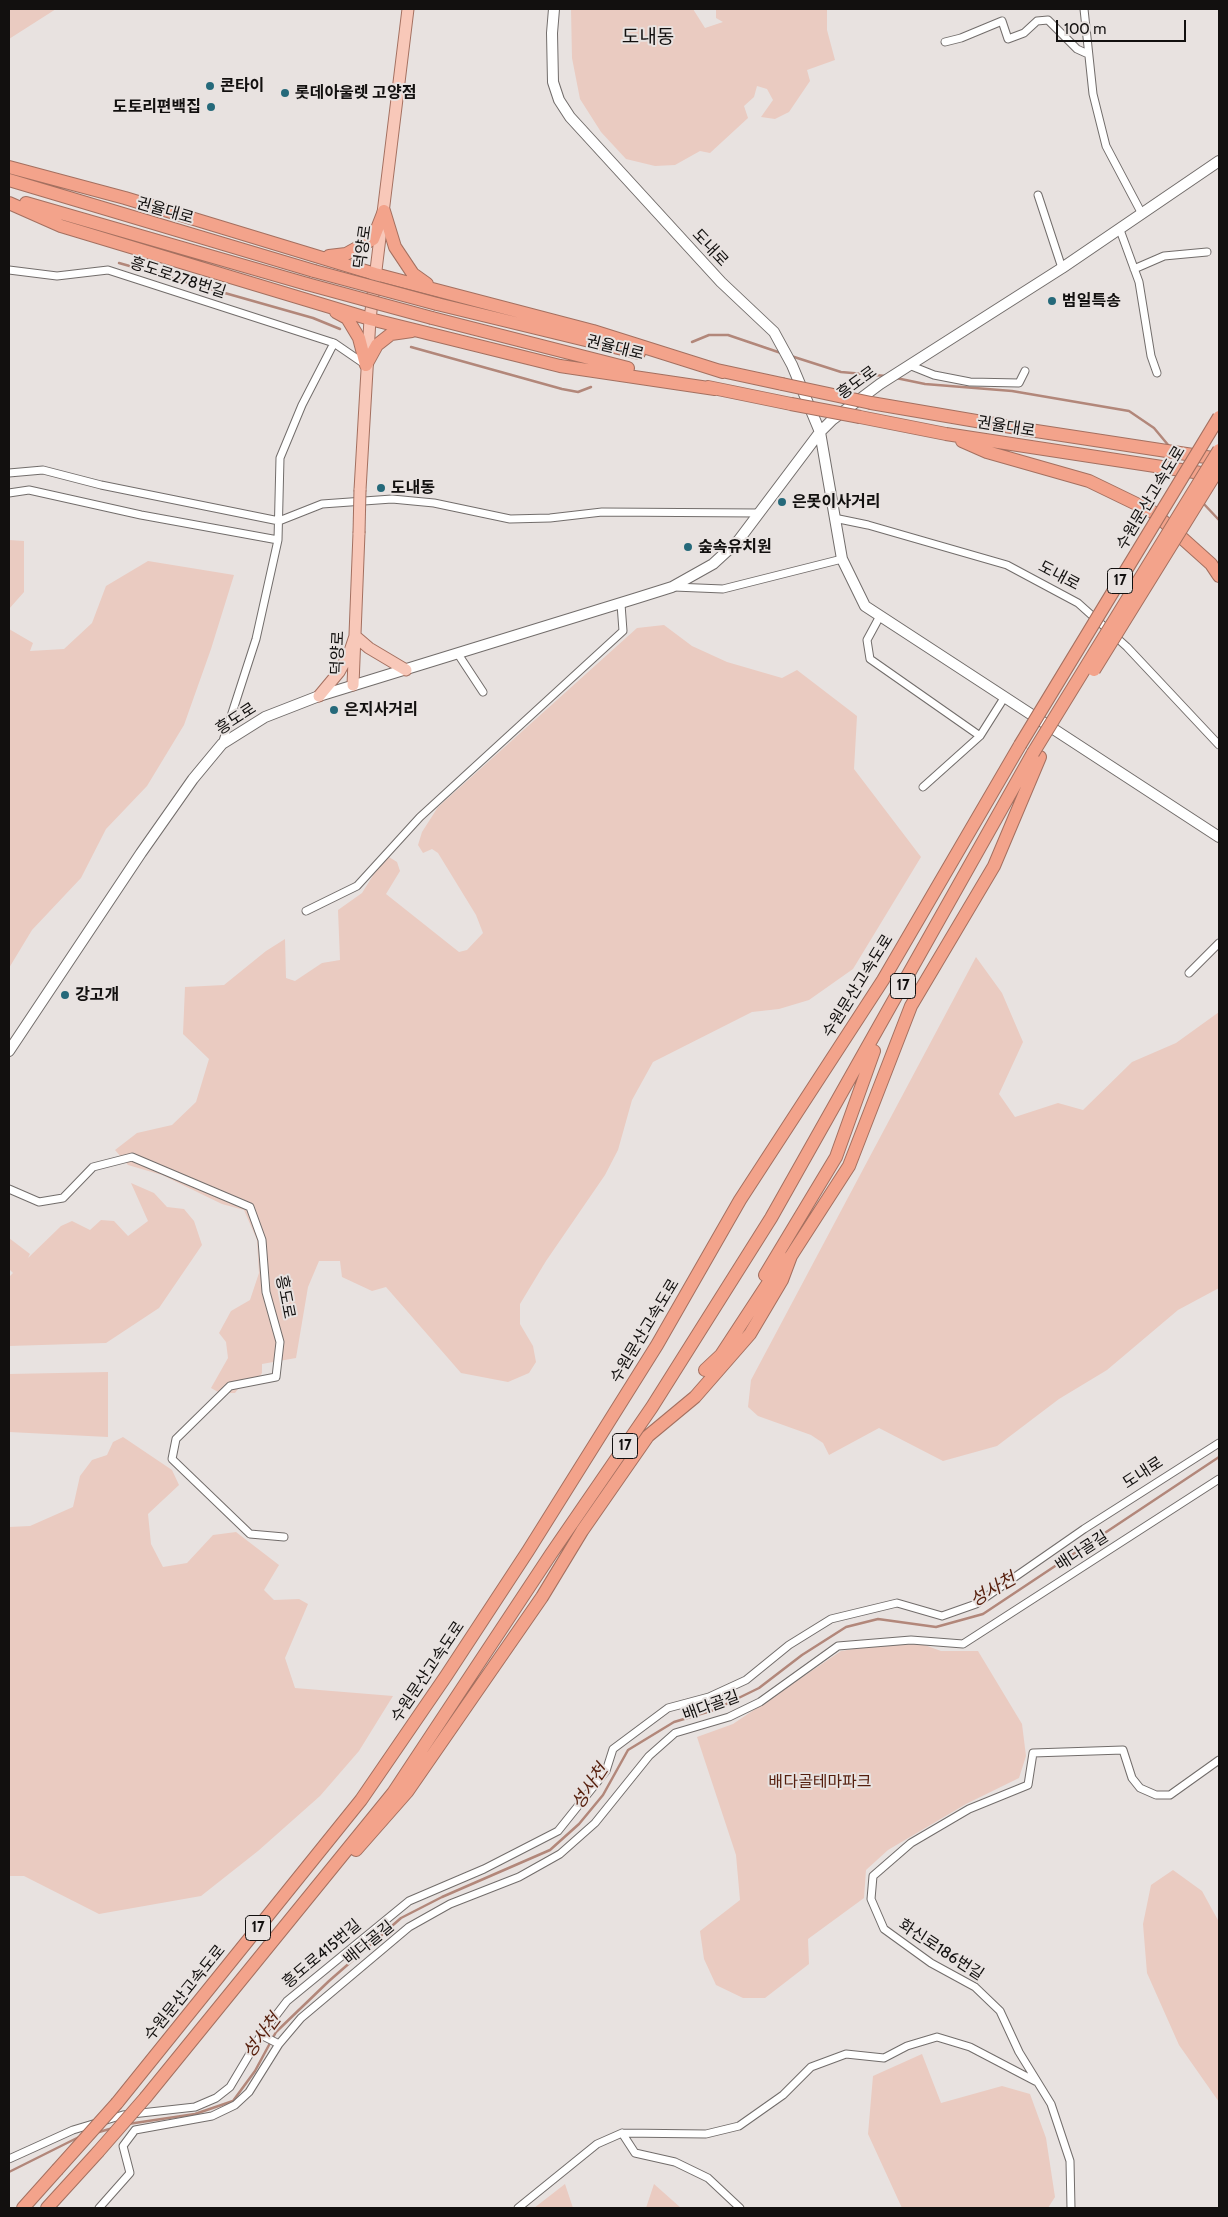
<!DOCTYPE html>
<html>
<head>
<meta charset="utf-8">
<style>
  body { margin:0 }
  #map { position:relative; width:1228px; height:2217px; overflow:hidden; background:#e8e2e0; font-family:Cabin,sans-serif }
  canvas { display:block }
  .frame { position:absolute; inset:0; border:10px solid #12100f; pointer-events:none }
  .scale { position:absolute; left:1056px; top:20px; width:130px; height:22px; box-sizing:border-box; border:2px solid #12100f; border-top:0; padding-left:6px; font-size:15px; line-height:18px; white-space:nowrap; color:#12100f; -webkit-text-stroke:4px #e8e2e0; paint-order:stroke }
</style>
</head>
<body>
<div id="map">
<canvas width="1228" height="2217"></canvas>
<div class="frame"></div>
<div class="scale">100 m</div>
</div>
<script>
const g = document.querySelector('canvas').getContext('2d');
g.lineJoin = 'round';
function fillPath(path, color) {
  g.fillStyle = color;
  g.fill(path, 'evenodd');
}
function shape(rows) {
  const path = new Path2D();
  for (const r of rows) {
    path.moveTo(r[0], r[1]);
    for (let i = 2; i < r.length; i += 2) path.lineTo(r[i], r[i + 1]);
  }
  return path;
}
function trace(path, color, width, dash) {
  g.strokeStyle = color;
  g.lineWidth = width;
  g.lineCap = dash ? 'butt' : 'round';
  g.setLineDash(dash || []);
  g.stroke(path);
}
function drawText(font, color, halo, rows, align = 'center') {
  g.font = font + ' Cabin,"Noto Sans KR",sans-serif';
  g.lineWidth = 4;
  g.setLineDash([]);
  g.textBaseline = 'middle';
  g.strokeStyle = halo;
  g.fillStyle = color;
  for (const [text, x, y, turn = 0] of rows) {
    g.save();
    g.translate(x, y);
    g.rotate((+turn || 0) * Math.PI / 180);
    g.textAlign = isNaN(turn) ? turn : align;
    if (halo) g.strokeText(text, 0, 0);
    g.fillText(text, 0, 0);
    g.restore();
  }
}
fillPath(shape([
  [9,9,56,9,9,39],
  [571,9,693,9,705,28,723,22,716,18,716,9,827,9,827,30,835,60,807,70,810,81,789,112,775,119,761,117,773,100,767,89,757,86,754,97,744,106,748,118,710,153,700,151,675,165,655,166,626,159,601,132,580,99,572,58],
  [9,540,24,541,24,592,9,609],
  [148,561,234,575,211,649,184,725,147,786,106,829,81,878,32,930,9,968,9,629,33,643,30,651,64,649,92,623,106,586],
  [664,625,692,646,727,662,782,678,797,670,857,716,854,769,921,857,853,969,809,1000,779,1009,752,1012,653,1062,632,1100,618,1150,605,1175,546,1261,520,1304,520,1324,533,1346,536,1362,529,1373,508,1382,461,1373,386,1287,372,1291,342,1277,340,1261,319,1261,308,1287,296,1358,262,1364,262,1373,257,1380,244,1381,235,1393,220,1393,211,1388,228,1358,226,1342,219,1333,231,1311,250,1300,259,1273,257,1240,244,1210,222,1204,162,1175,128,1165,115,1150,137,1133,172,1125,196,1102,209,1059,183,1034,185,987,224,985,266,951,285,939,286,978,295,981,322,963,340,960,338,910,362,893,382,861,389,857,397,862,400,871,386,894,459,952,467,950,483,933,476,915,438,853,432,849,423,853,418,845,422,832,438,807,637,628],
  [976,957,1002,993,1023,1042,999,1094,1015,1117,1058,1103,1083,1110,1132,1062,1176,1043,1219,1012,1219,1288,1178,1310,1107,1370,1059,1399,997,1446,943,1461,879,1428,829,1455,823,1443,811,1435,758,1416,748,1407,751,1380],
  [131,1183,154,1193,167,1207,184,1209,194,1221,202,1245,159,1308,106,1343,9,1346,9,1277,13,1273,9,1269,9,1238,30,1254,28,1258,61,1226,72,1221,90,1230,101,1220,114,1221,128,1236,148,1221],
  [108,1372,108,1437,9,1432,9,1374],
  [123,1437,172,1470,179,1485,148,1514,151,1544,163,1567,187,1563,213,1535,236,1532,279,1565,264,1590,274,1600,299,1599,308,1604,285,1658,295,1688,393,1696,359,1751,320,1796,258,1851,201,1896,99,1914,24,1876,9,1876,9,1527,30,1526,73,1507,80,1476,92,1460,107,1455,113,1442],
  [911,1640,941,1651,978,1651,1022,1724,1026,1756,1019,1778,966,1804,888,1850,866,1870,864,1898,808,1939,809,1964,765,1998,743,1998,716,1985,704,1959,700,1931,740,1900,736,1855,697,1737,733,1724,841,1651],
  [1173,1870,1202,1891,1219,1922,1219,2102,1179,2045,1147,1973,1143,1924,1151,1885],
  [922,2054,941,2103,1002,2086,1030,2094,1046,2138,1055,2197,1048,2208,902,2208,868,2134,873,2076],
  [565,2184,573,2208,534,2208],
  [654,2184,681,2208,646,2208]
]), '#eacbc1');
trace(shape([
  [119,263,313,318,340,329],
  [692,342,709,335,728,335,781,353],
  [411,347,562,389,578,392,591,387],
  [791,356,841,372,886,376],
  [896,378,925,384,1012,391,1129,411,1154,428,1169,446],
  [1202,502,1219,520],
  [128,2124,195,2114,233,2101,255,2071,276,2032,329,1981,401,1918,442,1897,550,1850,579,1824,603,1795,628,1750,674,1722,714,1710,759,1688,802,1655,846,1627,878,1619,936,1627,983,1614,1219,1457],
  [99,2132,113,2128],
  [9,2172,81,2136]
]), '#b2877a', 2.5);
const street = shape([
  [1084,9,1093,94,1106,146,1142,214],
  [945,42,961,38,1002,21,1008,39,1024,33,1037,21,1048,20,1077,49,1088,54],
  [1038,195,1062,268],
  [1120,230,1139,282,1151,356,1157,373],
  [1134,269,1164,256,1207,252],
  [9,270,57,276,108,270,334,343,366,365],
  [909,365,934,375,970,382,1019,383,1025,371],
  [9,473,43,470,101,485,279,521,322,504,392,499,434,503,510,519,550,518,602,512,758,513],
  [9,493,29,490,141,515,278,540],
  [834,518,868,525,1007,565,1078,603,1127,647,1219,745],
  [674,587,723,589,842,559],
  [880,616,867,640,870,659,980,736],
  [458,654,483,692],
  [222,744,256,639,278,540,280,458,302,405,334,343],
  [923,787,980,736,1004,698],
  [306,911,357,886,420,817,623,631,621,604],
  [1189,973,1219,943],
  [9,1189,39,1202,63,1198,93,1167,132,1157,250,1207,262,1240,266,1292,280,1342,276,1377,230,1386,176,1439,172,1459,250,1534,284,1537],
  [261,2035,279,2044,301,2018,409,1927,450,1904,519,1877,560,1854,595,1823,649,1756,675,1733,729,1717,760,1702,838,1646,911,1640,963,1644,1219,1479],
  [622,2133,635,2153,675,2162,708,2178,740,2208],
  [9,2159,73,2130,123,2115,195,2107,216,2098,230,2087,261,2035,287,2001,409,1901,484,1869,558,1831,606,1771,613,1749,668,1708,709,1697,746,1680,789,1645,831,1619,897,1603,942,1616,976,1604,1084,1529,1219,1443],
  [99,2208,130,2173,123,2146,135,2130,212,2116,235,2105,249,2092,279,2044],
  [518,2208,597,2144,622,2133,706,2134,739,2126,783,2095,811,2067,846,2054,884,2058,907,2046,937,2037,970,2047,1035,2081],
  [1071,2208,1070,2161,1051,2104,1019,2052,1000,2011,975,1987,931,1963,884,1929,871,1899,873,1876,911,1843,969,1809,1028,1785,1033,1753,1123,1750,1132,1778,1140,1788,1156,1795,1170,1795,1219,1760]
]);
const secondary = shape([
  [554,9,552,33,553,82,559,100,570,117,721,282,774,332,792,365,820,432,842,559,865,606,1219,837],
  [9,1051,141,853,193,779,222,744,265,717,319,696,637,598,672,587,713,564,738,541,820,432,832,420,880,384,1062,268,1219,161]
]);
const primary = shape([
  [360,490,370,319,408,9],
  [353,685,359,533],
  [319,696,339,672,349,654,355,636,369,648,406,670]
]);
const highway = shape([
  [9,167,125,198,375,274,593,331,723,372],
  [9,180,314,271],
  [9,203,61,226,370,319,560,366,715,389],
  [26,203,307,284],
  [384,211,395,247,413,274,427,284],
  [329,256,346,254,373,239,384,211],
  [437,304,639,353],
  [336,312,347,318,359,338,366,365],
  [432,318,628,368],
  [366,365,377,345,391,334,412,331],
  [717,370,782,384],
  [708,387,791,404],
  [871,403,1023,429,1219,459],
  [860,417,946,434,1214,475],
  [962,441,987,452,1089,481,1153,512,1211,564,1219,576],
  [765,1275,836,1157,874,1051],
  [705,1370,721,1355,776,1271,791,1256,849,1166,911,1006,994,866,1040,757],
  [356,1850,407,1792,542,1597,582,1531,648,1436,695,1397,750,1334,782,1280,791,1256],
  [146,2097,393,1793,551,1554,652,1407,771,1218,1033,753],
  [117,2103,361,1800,446,1676,528,1551,657,1345,740,1200,883,980,1020,745],
  [23,2208,57,2170],
  [47,2208,98,2152]
]);
trace(street, '#726d6b', 9);
trace(secondary, '#726d6b', 12);
trace(primary, '#a47060', 13);
trace(highway, '#a47060', 14);
trace(street, '#fff', 7);
trace(secondary, '#fff', 10);
trace(primary, '#f8c8b9', 11);
trace(highway, '#f3a38b', 12);
const primaryBridge = shape([
  [359,533,360,490]
]);
const highwayBridge = shape([
  [314,271,437,304],
  [307,284,432,318],
  [782,384,871,403],
  [791,404,860,417],
  [1094,670,1219,468],
  [1020,745,1219,417],
  [1033,753,1219,450],
  [98,2152,146,2097],
  [57,2170,117,2103]
]);
trace(primaryBridge, '#a47060', 13, []);
trace(highwayBridge, '#a47060', 14, []);
trace(primaryBridge, '#f8c8b9', 11);
trace(highwayBridge, '#f3a38b', 12);
for (const [x, y, r, color] of [
  [210,86,5,"#25697a"],
  [285,93,5,"#25697a"],
  [211,107,5,"#25697a"],
  [1052,301,5,"#25697a"],
  [381,488,5,"#25697a"],
  [782,502,5,"#25697a"],
  [688,547,5,"#25697a"],
  [334,710,5,"#25697a"],
  [65,995,5,"#25697a"]
]) {
  const dot = new Path2D();
  dot.arc(x, y, r, 0, 2 * Math.PI);
  g.fillStyle = color;
  g.fill(dot);
  trace(dot, '#e8e2e0', 2);
}
for (const [x, y, w] of [
  [1120,581,25],
  [903,986,25],
  [625,1446,25],
  [258,1928,25]
]) {
  const box = new Path2D();
  box.roundRect(x - w / 2, y - 12.5, w, 25, 4);
  g.fillStyle = '#e8e2e0';
  g.fill(box);
  trace(box, '#12100f', 1);
}
drawText('bold 15px', '#12100f', null, [
  ["17",1120,581],
  ["17",903,986],
  ["17",625,1446],
  ["17",258,1928]
]);
drawText('bold 16px', '#12100f', '#e8e2e0', [
  ["콘타이",220,86],
  ["롯데아울렛 고양점",295,93],
  ["도토리편백집",201,107,"right"],
  ["범일특송",1062,301],
  ["도내동",391,488],
  ["은못이사거리",792,502],
  ["숲속유치원",698,547],
  ["은지사거리",344,710],
  ["강고개",75,995]
], 'left');
drawText('16px', '#12100f', '#e8e2e0', [
  ["권율대로",165,211,16],
  ["덕양로",363,247,-82],
  ["도내로",710,248,47],
  ["흥도로278번길",178,278,18],
  ["권율대로",615,348,14],
  ["흥도로",857,383,-36],
  ["권율대로",1006,427,9],
  ["수원문산고속도로",1151,498,-59],
  ["도내로",1059,576,28],
  ["덕양로",338,653,-88],
  ["흥도로",236,719,-33],
  ["수원문산고속도로",858,986,-58],
  ["흥도로",285,1297,79],
  ["수원문산고속도로",645,1331,-59],
  ["도내로",1143,1473,-33],
  ["배다골길",1082,1551,-33],
  ["수원문산고속도로",428,1672,-56],
  ["배다골길",711,1706,-20],
  ["배다골길",369,1943,-39],
  ["화신로186번길",941,1950,33],
  ["흥도로415번길",322,1954,-40],
  ["수원문산고속도로",185,1993,-51]
]);
drawText('16px', '#541d0c', '#e8e2e0', [
  ["배다골테마파크",820,1782]
]);
drawText('italic 18px', '#58210f', '#e8e2e0', [
  ["성사천",993,1590,-30],
  ["성사천",590,1787,-56],
  ["성사천",262,2036,-53]
]);
drawText('19px', '#12100f', '#e8e2e0', [
  ["도내동",648,37]
]);
</script>
</body>
</html>
